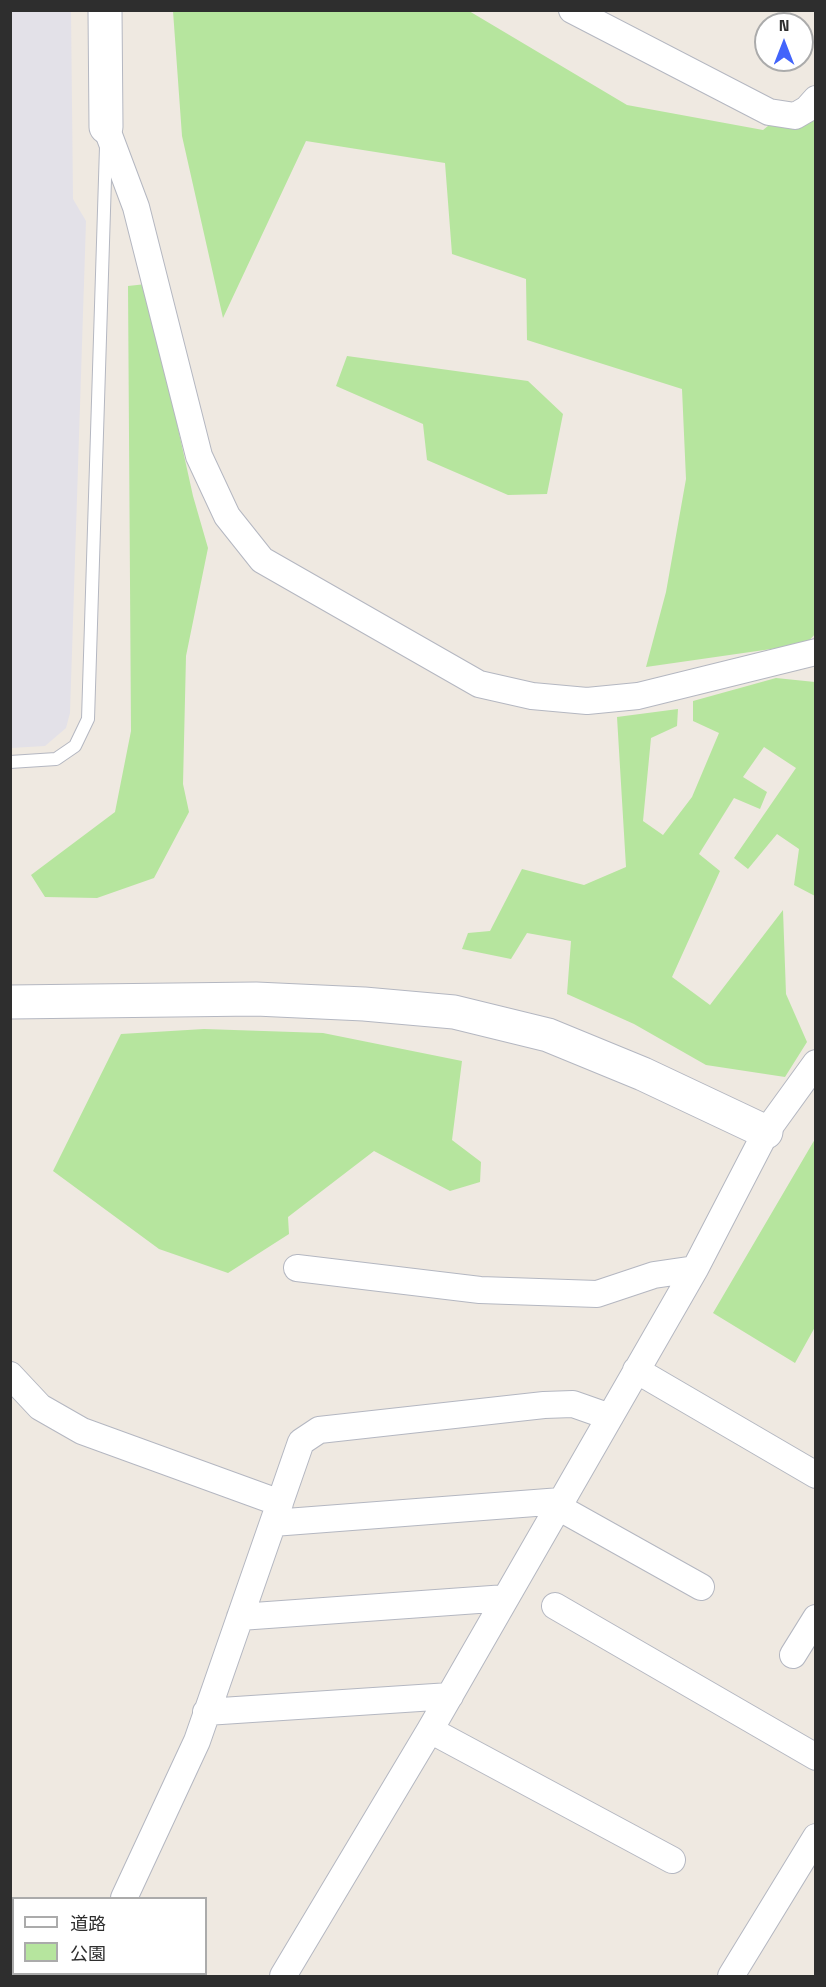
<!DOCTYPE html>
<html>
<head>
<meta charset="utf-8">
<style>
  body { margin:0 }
  #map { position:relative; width:826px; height:1987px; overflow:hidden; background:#efe9e1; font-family:"Space Grotesk","Noto Sans JP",sans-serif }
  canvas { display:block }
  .frame { position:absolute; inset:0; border:12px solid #2e2e2e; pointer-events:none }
  .legend { position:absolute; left:12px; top:1897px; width:195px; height:78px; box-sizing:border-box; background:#fff; border:2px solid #ababab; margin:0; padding:8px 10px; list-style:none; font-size:18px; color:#2e2e2e }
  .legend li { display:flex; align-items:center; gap:12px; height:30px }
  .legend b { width:30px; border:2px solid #ababab }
  .north { position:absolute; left:754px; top:12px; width:60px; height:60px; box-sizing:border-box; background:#fff; border:2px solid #ababab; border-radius:50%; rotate:0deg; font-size:16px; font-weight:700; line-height:24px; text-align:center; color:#2e2e2e }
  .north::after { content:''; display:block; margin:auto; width:21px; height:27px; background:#4264fb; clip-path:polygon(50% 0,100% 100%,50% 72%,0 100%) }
</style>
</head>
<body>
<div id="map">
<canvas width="826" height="1987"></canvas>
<div class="frame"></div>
<ul class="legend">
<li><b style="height:8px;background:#fff"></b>道路</li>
<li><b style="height:16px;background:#b6e59e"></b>公園</li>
</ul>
<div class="north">N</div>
</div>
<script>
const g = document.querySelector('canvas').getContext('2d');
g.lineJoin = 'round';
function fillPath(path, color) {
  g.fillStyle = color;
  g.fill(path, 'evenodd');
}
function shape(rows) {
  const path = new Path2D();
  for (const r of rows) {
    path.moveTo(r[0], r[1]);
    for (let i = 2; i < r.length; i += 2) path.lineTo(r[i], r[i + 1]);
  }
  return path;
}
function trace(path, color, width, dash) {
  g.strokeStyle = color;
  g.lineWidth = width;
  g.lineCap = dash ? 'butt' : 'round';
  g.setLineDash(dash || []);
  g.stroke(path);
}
fillPath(shape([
  [11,10,71,11,73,199,86,221,70,713,66,728,45,746,11,748]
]), '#e3e1e8');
fillPath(shape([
  [173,11,469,11,627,105,763,130,815,88,816,633,806,644,646,667,666,592,686,479,682,389,527,340,526,279,452,254,445,163,306,141,223,318,182,136],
  [146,284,193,496,208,548,186,656,183,784,189,812,154,878,97,898,45,897,31,875,115,812,131,731,128,286],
  [347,356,528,381,563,414,547,494,508,495,427,460,423,424,336,386],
  [776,678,815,682,815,896,794,885,799,849,777,834,748,869,734,858,796,768,764,747,743,777,767,792,760,809,734,798,699,854,720,871,672,977,710,1005,783,910,786,994,807,1042,785,1077,706,1065,634,1024,567,994,571,941,527,933,511,959,462,949,468,933,490,931,522,869,584,885,626,867,617,717,678,709,677,726,651,738,643,821,663,835,692,797,719,733,693,721,693,701],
  [204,1029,323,1033,462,1061,452,1140,481,1162,480,1182,450,1191,374,1151,288,1217,289,1234,228,1273,159,1249,53,1171,121,1034],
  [815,1139,815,1327,795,1363,713,1313]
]), '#b6e59e');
const lane = shape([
  [10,762,56,759,75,746,88,719,106,147]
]);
const street = shape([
  [572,10,769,112,795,116,807,109,816,99],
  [106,127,136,207,199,456,227,516,262,560,479,684,532,696,587,701,638,696,816,652],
  [297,1268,480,1290,597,1294,654,1275,695,1269],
  [636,1370,816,1475],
  [10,1375,40,1407,82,1431,280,1503],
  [558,1507,701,1587],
  [273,1523,561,1501],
  [555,1606,816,1757],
  [240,1617,506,1598],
  [793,1655,816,1618],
  [206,1712,450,1696],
  [430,1730,672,1860],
  [124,1898,197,1741,301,1442,319,1430,544,1405,573,1404,610,1417],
  [93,1976,93,1974],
  [283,1976,430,1730,695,1269,766,1132,816,1063],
  [731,1976,816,1837]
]);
const secondary = shape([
  [105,10,106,127],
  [10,1002,256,999,364,1004,454,1012,548,1035,643,1074,766,1132]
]);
trace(lane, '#b4b7c1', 14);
trace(street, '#b4b7c1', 28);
trace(secondary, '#b4b7c1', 35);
trace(lane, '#fff', 12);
trace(street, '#fff', 26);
trace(secondary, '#fff', 33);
</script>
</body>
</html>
